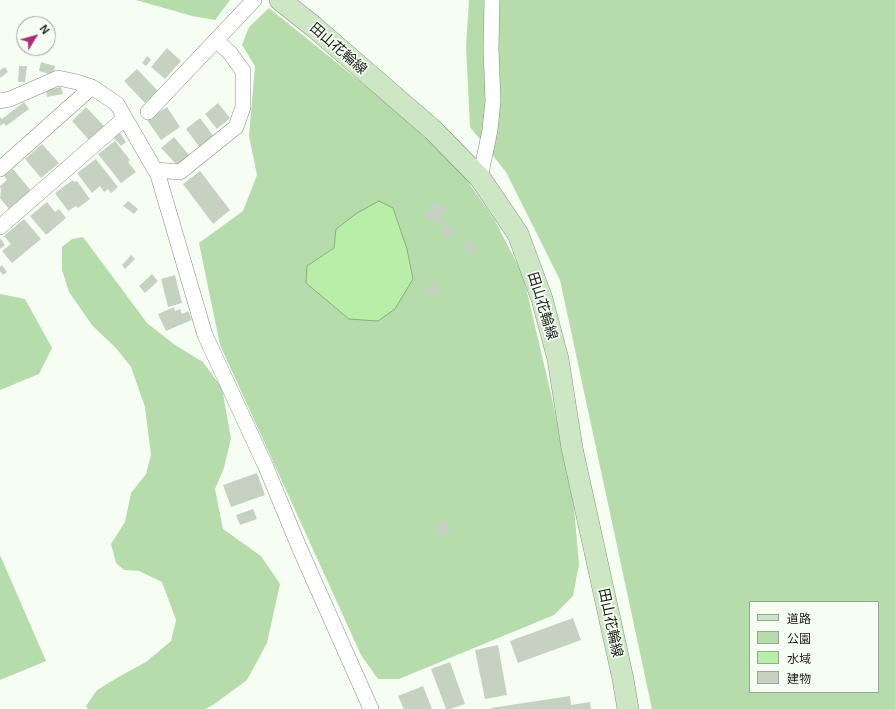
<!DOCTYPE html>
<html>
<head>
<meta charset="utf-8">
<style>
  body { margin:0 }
  #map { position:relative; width:895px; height:709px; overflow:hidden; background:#f6fef4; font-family:Arial,"Noto Sans JP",sans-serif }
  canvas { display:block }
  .legend { position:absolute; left:749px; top:601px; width:130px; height:92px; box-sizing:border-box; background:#f6fef4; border:1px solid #9da39b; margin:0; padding:5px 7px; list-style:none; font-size:12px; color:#171b15 }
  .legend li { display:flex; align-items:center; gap:8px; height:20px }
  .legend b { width:20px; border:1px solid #9da39b }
  .north { position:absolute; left:16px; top:16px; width:40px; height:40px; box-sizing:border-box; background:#f6fef4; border:1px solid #9da39b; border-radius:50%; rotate:53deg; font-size:11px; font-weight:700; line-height:16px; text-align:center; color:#171b15 }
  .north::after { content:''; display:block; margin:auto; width:14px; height:18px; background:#ad2d7a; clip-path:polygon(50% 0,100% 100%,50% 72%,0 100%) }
</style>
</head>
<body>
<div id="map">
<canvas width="895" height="709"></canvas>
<ul class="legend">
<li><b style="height:5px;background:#cde6c3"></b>道路</li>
<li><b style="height:11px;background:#b7dcac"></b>公園</li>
<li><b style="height:11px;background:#b8eea8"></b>水域</li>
<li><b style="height:11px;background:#c5d2c1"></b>建物</li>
</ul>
<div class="north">N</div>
</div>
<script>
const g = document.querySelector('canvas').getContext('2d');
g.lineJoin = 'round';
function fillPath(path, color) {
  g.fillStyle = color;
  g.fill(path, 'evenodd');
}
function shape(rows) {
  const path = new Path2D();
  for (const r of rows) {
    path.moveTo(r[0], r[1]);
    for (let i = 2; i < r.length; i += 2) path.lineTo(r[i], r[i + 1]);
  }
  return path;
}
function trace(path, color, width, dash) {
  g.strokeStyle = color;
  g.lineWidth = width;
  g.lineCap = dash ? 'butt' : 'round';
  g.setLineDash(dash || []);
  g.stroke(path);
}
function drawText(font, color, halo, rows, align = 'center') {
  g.font = font + ' Arial,"Noto Sans JP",sans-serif';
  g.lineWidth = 3.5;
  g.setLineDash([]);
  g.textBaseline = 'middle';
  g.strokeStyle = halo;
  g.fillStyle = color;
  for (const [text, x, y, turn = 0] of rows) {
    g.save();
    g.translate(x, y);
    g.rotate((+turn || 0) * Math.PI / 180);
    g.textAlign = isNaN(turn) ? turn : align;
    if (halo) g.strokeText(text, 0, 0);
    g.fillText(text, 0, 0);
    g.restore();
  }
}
fillPath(shape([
  [136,0,230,0,215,20,192,16],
  [469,0,895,0,895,709,652,709,560,280,506,172,470,127,466,46],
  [750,602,878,602,878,692,750,692],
  [269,8,394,109,460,170,494,219,523,275,551,394,573,497,579,564,573,596,554,615,399,679,378,679,361,655,220,345,199,243,243,211,257,175,249,136,255,66,242,45,249,27],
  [393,208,407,249,413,278,307,266],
  [83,237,147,323,175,345,203,362,222,388,231,438,224,468,215,489,223,529,261,556,280,584,267,643,247,680,213,705,205,709,88,709,86,706,97,690,122,675,146,662,171,641,176,620,162,582,139,571,124,570,116,563,111,544,125,522,131,493,146,474,151,455,145,407,131,367,116,348,100,333,92,325,69,292,62,270,62,247,72,239],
  [0,294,25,299,52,348,39,374,0,390],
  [0,555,46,661,0,680]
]), '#b7dcac');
const water = shape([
  [379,201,393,208,407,249,413,279,395,309,378,321,349,319,306,283,307,266,334,248,336,229,357,213,379,201]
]);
fillPath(water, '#b8eea8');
trace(water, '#88af7c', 1);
fillPath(shape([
  [167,48,181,61,165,79,151,67],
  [147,56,151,60,146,66,142,63],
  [41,62,55,66,53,75,39,71],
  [19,66,27,66,25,82,18,82],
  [5,67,8,72,0,78,0,70],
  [137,69,158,91,145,103,124,81],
  [61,87,63,94,47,97,46,90],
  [24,102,29,109,6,126,4,123,0,126,0,117,2,119],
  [218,103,230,118,217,129,205,114],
  [86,107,104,126,89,140,72,121],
  [167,107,180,127,161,140,147,120],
  [200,118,215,138,201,149,186,129],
  [120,133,126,142,121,146,114,138],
  [174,137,189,155,177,165,161,148],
  [115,141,130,160,128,162,136,172,121,183,98,154],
  [42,144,59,163,41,178,25,159],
  [96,159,118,187,111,193,108,189,104,192,100,186,92,193,77,173],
  [13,169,31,191,9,209,0,198,1,191,0,186,7,180,4,176],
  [200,171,230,210,213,224,183,184],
  [73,180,74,182,77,181,90,199,78,208,76,206,68,211,55,193],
  [128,201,138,209,134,214,123,206],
  [433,201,448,209,440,224,425,216],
  [47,202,55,212,59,209,66,218,46,235,30,216],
  [24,219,41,239,12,263,2,251,11,244,4,236],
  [447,223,455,233,448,239,440,229],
  [0,238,5,245,0,249],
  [470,239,477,251,470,256,462,244],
  [131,255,135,259,125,269,122,265],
  [2,265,7,272,3,275,0,271,0,267],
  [152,274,158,281,145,293,139,286],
  [175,275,182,303,168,307,161,279],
  [434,283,440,291,431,297,425,289],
  [174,307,175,311,180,309,182,314,188,311,192,320,166,331,158,314],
  [257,473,265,495,231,507,223,485],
  [253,509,257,519,240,525,236,515],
  [444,520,451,529,439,537,433,528],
  [573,618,581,640,518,663,510,641],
  [498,645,507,695,485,699,475,650],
  [450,662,465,704,450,709,446,709,431,669],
  [423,686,432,709,404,709,398,696],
  [570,696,571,705,590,702,591,709,491,709,491,708]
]), '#c5d2c1');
const minor = shape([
  [0,101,10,99,58,78,77,82,92,87,117,104,158,175,205,335,266,467,299,547,371,709],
  [148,112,254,0],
  [0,169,92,87],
  [156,170,180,172,236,127,243,107,243,71,230,53,216,40],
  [480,178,490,130,493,101,491,48,492,0],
  [0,227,125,118]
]);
const secondary = shape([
  [280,0,313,26,433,130,480,178,518,234,542,299,558,359,572,448,623,679,628,709]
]);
trace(minor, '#849080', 16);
trace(secondary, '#849080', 22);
trace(minor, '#fff', 15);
trace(secondary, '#cde6c3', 21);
drawText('14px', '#171b15', '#f6fef4', [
  ["田山花輪線",338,49,41],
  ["田山花輪線",542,306,73],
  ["田山花輪線",610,623,78]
]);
</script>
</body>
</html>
